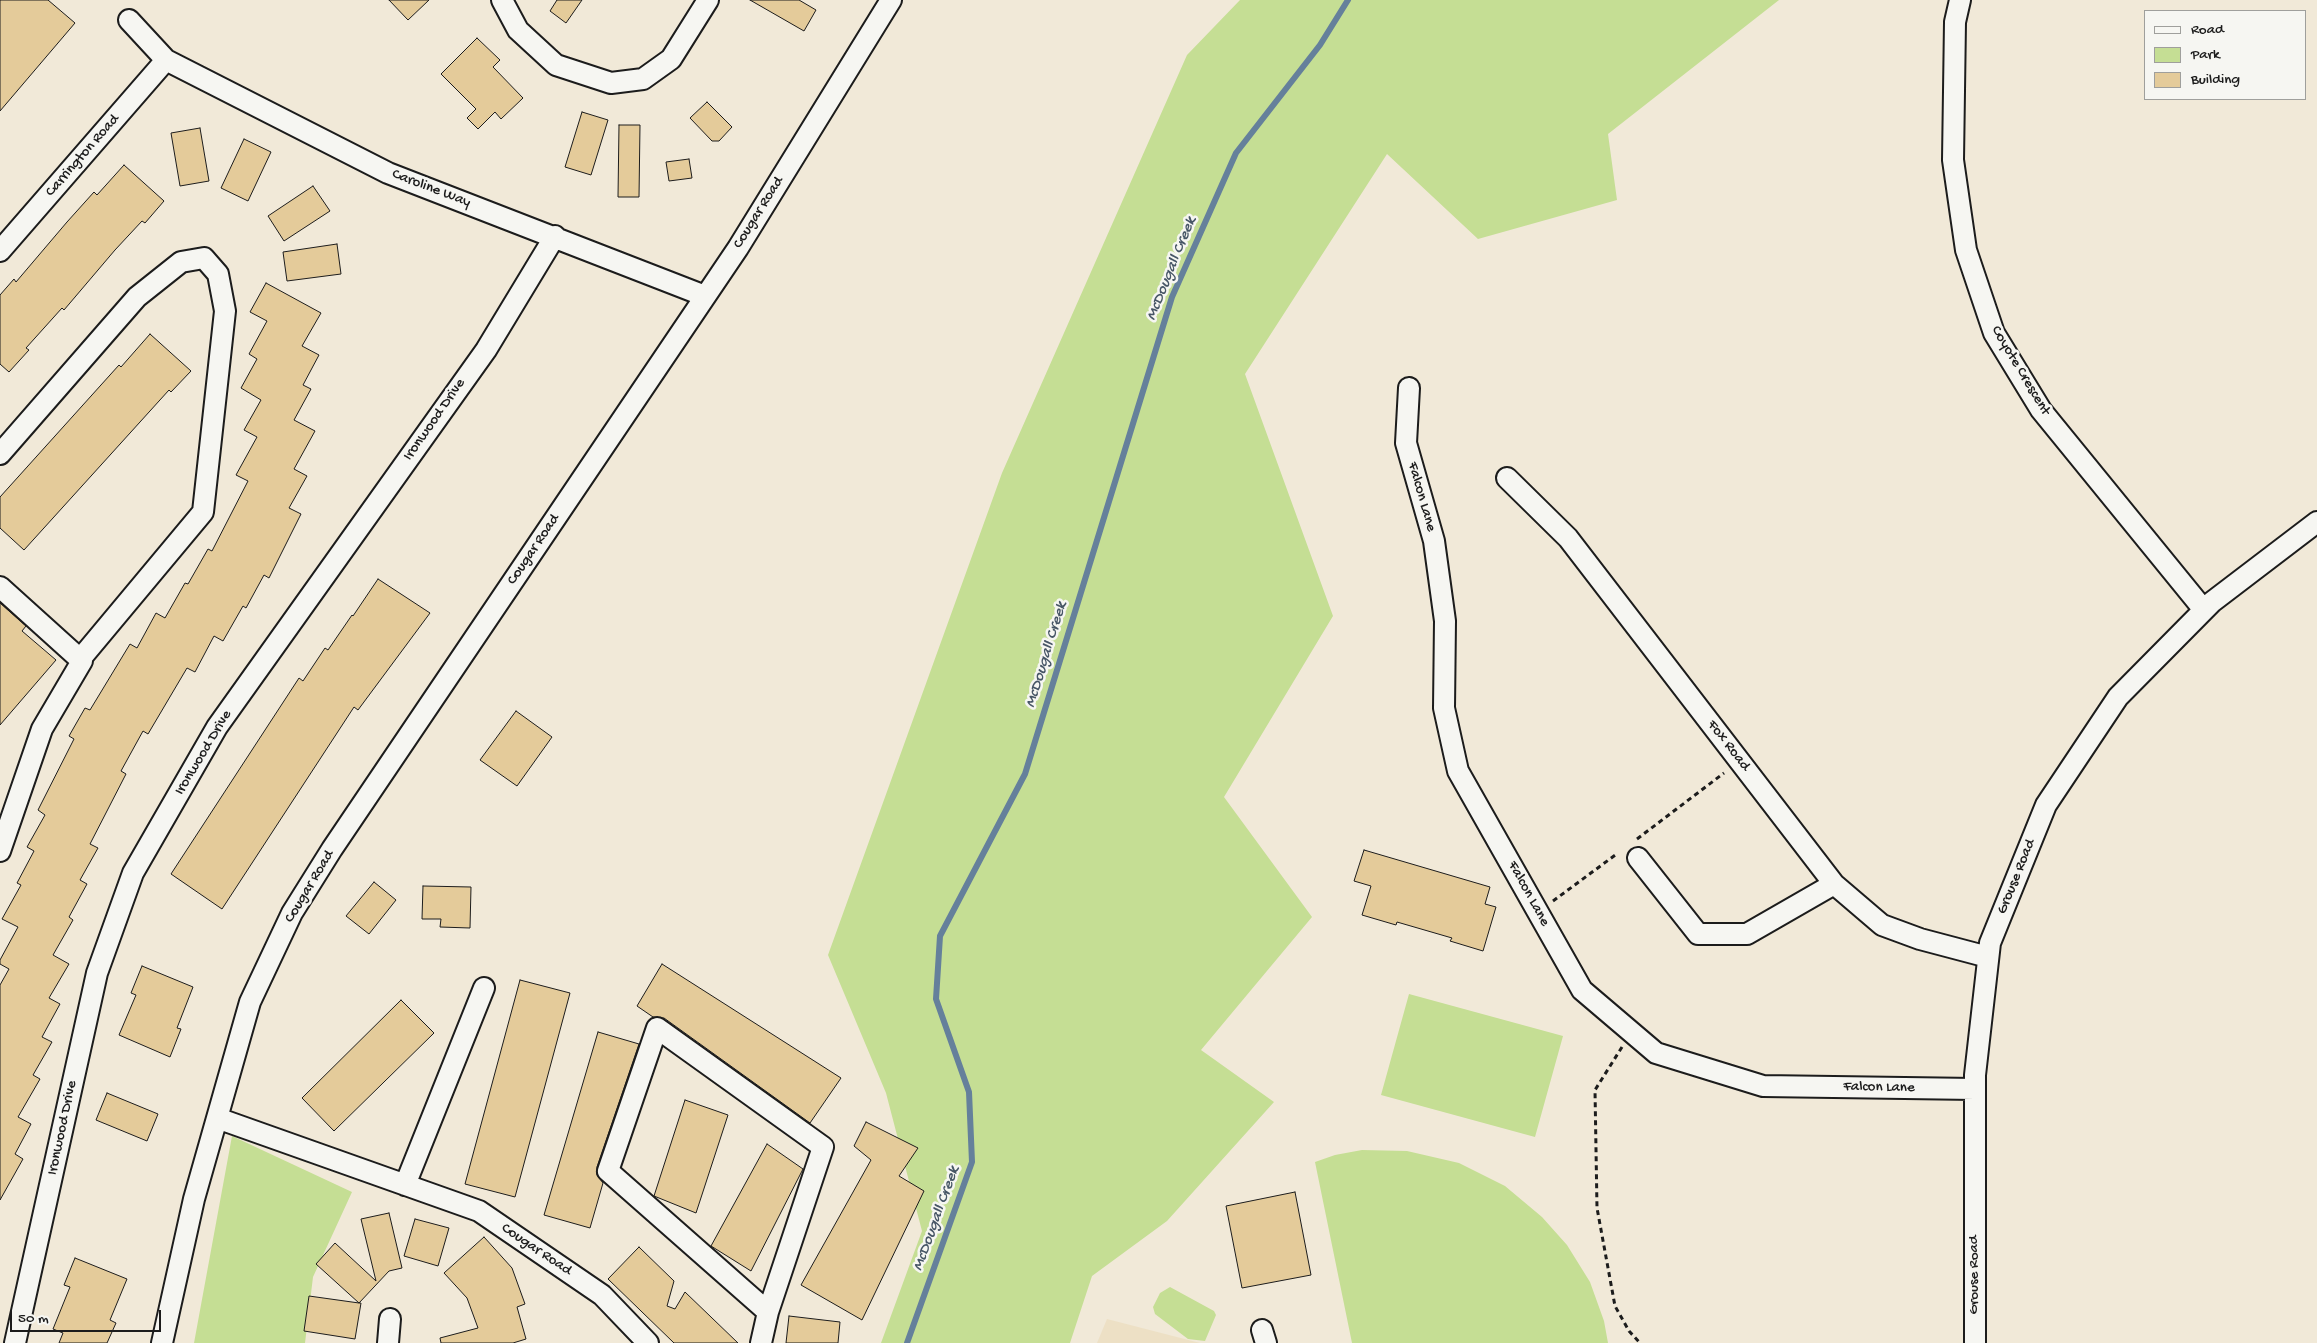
<!DOCTYPE html>
<html>
<head>
<meta charset="utf-8">
<style>
  body { margin:0 }
  #map { position:relative; width:2317px; height:1343px; overflow:hidden; background:#f1e9d8; font-family:"Gochi Hand",sans-serif }
  canvas { display:block }
  .legend { position:absolute; left:2144px; top:10px; width:162px; height:90px; box-sizing:border-box; background:#f6f6f2; border:1px solid #9f9f9c; margin:0; padding:6px 9px; list-style:none; font-size:15px; color:#1c1c1c }
  .legend li { display:flex; align-items:center; gap:10px; height:25px }
  .legend b { width:25px; border:1px solid #9f9f9c }
  .scale { position:absolute; left:10px; top:1310px; width:151px; height:22px; box-sizing:border-box; border:2px solid #1c1c1c; border-top:0; padding-left:6px; font-size:15px; line-height:18px; white-space:nowrap; color:#1c1c1c; -webkit-text-stroke:4px #f6f6f2; paint-order:stroke }
</style>
</head>
<body>
<div id="map">
<canvas width="2317" height="1343"></canvas>
<ul class="legend">
<li><b style="height:6px;background:#f6f6f2"></b>Road</li>
<li><b style="height:14px;background:#c5de94"></b>Park</li>
<li><b style="height:14px;background:#e4cb9a"></b>Building</li>
</ul>
<div class="scale">50 m</div>
</div>
<script>
const g = document.querySelector('canvas').getContext('2d');
g.lineJoin = 'round';
function fillPath(path, color) {
  g.fillStyle = color;
  g.fill(path, 'evenodd');
}
function shape(rows) {
  const path = new Path2D();
  for (const r of rows) {
    path.moveTo(r[0], r[1]);
    for (let i = 2; i < r.length; i += 2) path.lineTo(r[i], r[i + 1]);
  }
  return path;
}
function trace(path, color, width, dash) {
  g.strokeStyle = color;
  g.lineWidth = width;
  g.lineCap = dash ? 'butt' : 'round';
  g.setLineDash(dash || []);
  g.stroke(path);
}
function drawText(font, color, halo, rows, align = 'center') {
  g.font = font + ' "Gochi Hand",sans-serif';
  g.lineWidth = 5;
  g.setLineDash([]);
  g.textBaseline = 'middle';
  g.strokeStyle = halo;
  g.fillStyle = color;
  for (const [text, x, y, turn = 0] of rows) {
    g.save();
    g.translate(x, y);
    g.rotate((+turn || 0) * Math.PI / 180);
    g.textAlign = isNaN(turn) ? turn : align;
    if (halo) g.strokeText(text, 0, 0);
    g.fillText(text, 0, 0);
    g.restore();
  }
}
fillPath(shape([
  [1107,1319,1200,1343,1097,1343]
]), '#ede0c5');
fillPath(shape([
  [1240,0,1779,0,1608,134,1617,200,1478,239,1387,154,1245,374,1333,616,1224,797,1312,917,1201,1050,1274,1102,1167,1221,1092,1276,1070,1343,881,1343,922,1231,886,1093,828,955,1002,473,1187,55],
  [1409,994,1563,1036,1535,1137,1381,1095],
  [232,1136,352,1192,313,1277,305,1343,194,1343],
  [1362,1150,1407,1151,1459,1163,1505,1186,1542,1217,1567,1245,1590,1282,1604,1321,1608,1343,1352,1343,1315,1162,1335,1155],
  [1170,1287,1214,1311,1216,1315,1205,1341,1188,1339,1155,1314,1153,1307,1160,1293]
]), '#c5de94');
trace(shape([
  [907,1343,972,1162,969,1092,936,999,940,936,1025,774,1172,297,1236,153,1320,45,1348,0]
]), '#65809b', 6);
const building = shape([
  [0,0,48,0,75,23,0,111,0,0],
  [389,0,429,0,408,20,389,0],
  [557,0,582,0,566,23,550,11,557,0],
  [750,0,799,0,816,10,804,31,750,0],
  [477,38,500,60,493,67,523,98,501,119,495,112,478,129,467,118,476,109,441,74,477,38],
  [707,102,732,127,719,141,712,141,690,118,707,102],
  [582,112,608,120,591,175,565,167,582,112],
  [619,125,640,125,639,197,618,197,619,125],
  [200,128,209,181,180,186,171,133,200,128],
  [244,139,271,152,248,201,221,188,244,139],
  [689,159,692,178,669,181,666,162,689,159],
  [124,165,164,201,145,223,142,221,115,250,64,310,62,308,26,348,29,350,9,372,0,364,0,295,14,279,16,282,67,222,94,192,97,195,124,165],
  [313,186,330,211,284,241,268,216,313,186],
  [337,244,341,274,287,281,283,252,337,244],
  [266,283,321,313,302,346,319,355,303,385,311,389,294,420,315,431,294,469,307,476,289,508,301,514,269,578,264,575,246,608,243,606,223,641,214,636,195,672,187,668,148,734,143,731,121,771,126,774,90,844,98,848,80,880,87,884,69,917,73,920,53,955,69,964,49,998,60,1004,42,1037,52,1042,33,1075,40,1079,18,1117,31,1124,15,1154,23,1159,0,1200,0,985,9,969,0,964,0,960,18,927,2,919,21,885,17,883,34,851,27,847,45,815,38,810,74,739,69,736,85,708,90,710,130,644,137,648,156,613,165,618,185,583,188,584,208,549,212,551,248,481,236,475,257,437,244,430,261,400,241,388,257,359,249,354,267,321,250,312,266,283],
  [150,334,191,371,171,392,169,390,24,550,0,528,0,497,119,365,121,367,150,334],
  [378,579,430,613,358,710,354,707,222,909,171,874,299,678,303,681,325,648,328,650,352,615,353,616,378,579],
  [0,603,26,626,22,631,56,660,0,725,0,603],
  [516,711,552,737,517,786,480,760,516,711],
  [1364,850,1490,887,1485,904,1496,907,1483,951,1450,941,1452,938,1397,922,1396,925,1362,915,1371,886,1354,881,1364,850],
  [374,882,396,900,369,934,346,916,374,882],
  [423,886,471,887,470,928,440,927,441,919,422,919,423,886],
  [662,964,841,1078,810,1123,664,1018,653,1017,637,1006,662,964],
  [142,966,193,987,177,1028,181,1029,170,1057,119,1035,136,995,131,993,142,966],
  [520,980,570,993,515,1197,465,1184,520,980],
  [401,1000,434,1033,334,1131,302,1098,401,1000],
  [598,1032,639,1044,597,1167,597,1175,603,1183,590,1228,544,1215,598,1032],
  [107,1093,158,1114,147,1141,96,1120,107,1093],
  [685,1100,728,1115,696,1213,654,1196,685,1100],
  [866,1122,918,1148,899,1176,924,1191,862,1320,801,1285,871,1160,854,1146,866,1122],
  [767,1144,803,1169,751,1271,711,1246,767,1144],
  [1295,1192,1311,1275,1242,1288,1226,1206,1295,1192],
  [389,1213,402,1268,389,1271,359,1303,361,1303,355,1339,304,1331,309,1296,359,1303,316,1264,335,1243,376,1281,361,1219,389,1213],
  [415,1219,449,1228,438,1266,404,1256,415,1219],
  [484,1237,512,1268,525,1304,517,1307,526,1339,513,1343,441,1343,440,1338,478,1328,467,1298,444,1273,484,1237],
  [639,1247,674,1281,667,1306,675,1309,685,1292,738,1343,674,1343,608,1279,639,1247],
  [75,1258,127,1279,110,1320,116,1323,107,1343,59,1343,63,1333,53,1329,70,1287,64,1285,75,1258],
  [789,1316,840,1322,838,1343,786,1343,789,1316]
]);
fillPath(building, '#e4cb9a');
trace(building, '#1c1c1c', 1);
const minor = shape([
  [502,0,518,30,556,65,611,83,643,79,671,59,708,0],
  [1960,0,1955,22,1953,160,1966,250,1994,333,2041,410,2204,610],
  [129,20,166,60,388,173,705,296],
  [0,251,166,60],
  [1409,388,1406,443,1434,541,1445,621,1444,708,1458,771,1582,990,1656,1053,1763,1086,1975,1089],
  [0,454,137,297,181,262,204,258,218,274,225,311,203,512,82,657],
  [1507,478,1568,538,1834,884,1882,925,1920,939,1988,957],
  [0,587,82,661,42,729,0,851],
  [1638,858,1698,934,1747,934,1834,884],
  [217,1118,479,1211,602,1295,648,1343],
  [405,1185,484,988],
  [1262,1330,1266,1343],
  [15,1343,97,973,133,873,217,727,486,350,555,236],
  [162,1343,194,1199,250,1002,292,913,332,849,738,248,891,0],
  [388,1343,390,1319],
  [761,1343,768,1312,823,1147,657,1028,608,1171,768,1312],
  [1975,1343,1975,1075,1990,943,2046,805,2118,697,2212,602,2317,522]
]);
trace(minor, '#1c1c1c', 24);
trace(shape([
  [1637,839,1724,773],
  [1553,901,1618,853],
  [1622,1047,1595,1090,1597,1208,1615,1306,1629,1331,1640,1343]
]), '#1c1c1c', 3, [5, 4]);
trace(minor, '#f6f6f2', 20);
drawText('15px', '#1c1c1c', '#f6f6f2', [
  ["Carrington Road",83,156,-49],
  ["Caroline Way",431,189,21],
  ["Cougar Road",759,213,-58],
  ["Coyote Crescent",2020,371,59],
  ["Ironwood Drive",435,420,-55],
  ["Falcon Lane",1421,497,74],
  ["Cougar Road",534,550,-56],
  ["Fox Road",1728,746,52],
  ["Ironwood Drive",204,753,-59],
  ["Grouse Road",2017,877,-68],
  ["Cougar Road",310,887,-59],
  ["Falcon Lane",1528,894,61],
  ["Falcon Lane",1879,1088,1],
  ["Ironwood Drive",63,1128,-78],
  ["Cougar Road",536,1250,34],
  ["Grouse Road",1975,1275,-90]
]);
drawText('italic 16px', '#475666', '#f6f6f2', [
  ["McDougall Creek",1172,269,-68],
  ["McDougall Creek",1047,655,-73],
  ["McDougall Creek",937,1219,-70]
]);
</script>
</body>
</html>
